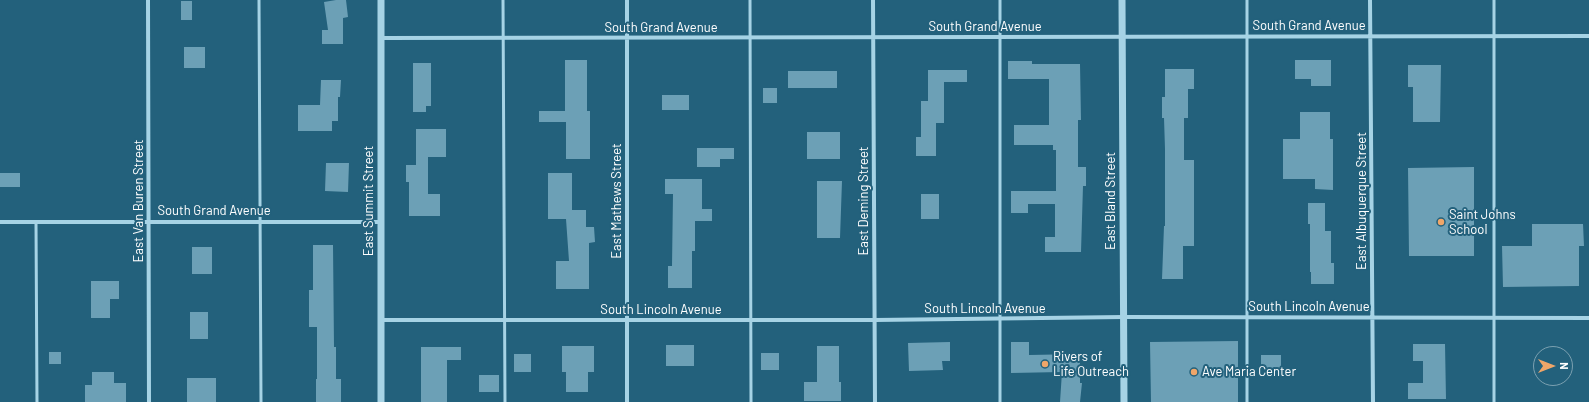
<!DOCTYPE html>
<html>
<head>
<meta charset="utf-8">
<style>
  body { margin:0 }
  #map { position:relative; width:1589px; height:402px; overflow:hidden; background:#23617c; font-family:Barlow,sans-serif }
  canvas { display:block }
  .north { position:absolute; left:1533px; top:346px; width:40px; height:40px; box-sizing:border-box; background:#23617c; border:1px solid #7ba0b0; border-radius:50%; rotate:90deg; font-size:11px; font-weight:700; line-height:16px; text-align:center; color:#fff }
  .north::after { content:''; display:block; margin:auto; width:14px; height:18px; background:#f0a669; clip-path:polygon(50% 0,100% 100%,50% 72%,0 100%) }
</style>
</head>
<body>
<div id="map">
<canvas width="1589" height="402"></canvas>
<div class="north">N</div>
</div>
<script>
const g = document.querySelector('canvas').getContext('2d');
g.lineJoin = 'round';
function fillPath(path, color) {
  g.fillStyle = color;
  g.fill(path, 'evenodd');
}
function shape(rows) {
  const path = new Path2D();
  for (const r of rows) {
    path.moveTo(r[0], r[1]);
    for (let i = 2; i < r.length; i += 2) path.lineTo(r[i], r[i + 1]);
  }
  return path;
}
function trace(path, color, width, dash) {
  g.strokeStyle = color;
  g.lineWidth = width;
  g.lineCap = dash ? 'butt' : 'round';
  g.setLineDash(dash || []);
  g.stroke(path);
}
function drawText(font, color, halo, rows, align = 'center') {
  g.font = font + ' Barlow,sans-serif';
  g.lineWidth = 4;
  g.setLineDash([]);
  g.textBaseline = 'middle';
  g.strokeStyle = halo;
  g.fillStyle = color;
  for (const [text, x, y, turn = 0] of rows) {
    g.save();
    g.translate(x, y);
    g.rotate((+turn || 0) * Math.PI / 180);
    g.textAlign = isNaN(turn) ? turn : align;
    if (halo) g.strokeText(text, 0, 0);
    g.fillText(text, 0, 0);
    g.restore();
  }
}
fillPath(shape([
  [336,0,346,0,348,17,343,18,343,44,322,44,322,30,328,30,324,2],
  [181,1,192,1,192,20,181,20],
  [184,47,205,47,205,68,184,68],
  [565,60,587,60,587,111,590,111,590,159,566,159,566,122,539,122,539,111,565,111],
  [1295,60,1331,60,1331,86,1311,86,1311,79,1295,79],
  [1008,61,1032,61,1032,64,1080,64,1081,120,1078,120,1078,167,1086,167,1086,186,1083,186,1081,252,1045,252,1045,237,1055,237,1055,204,1028,204,1028,213,1011,213,1011,191,1056,191,1056,150,1053,150,1053,145,1014,145,1014,125,1049,125,1049,79,1008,79],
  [413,63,431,63,431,106,426,106,426,112,413,112],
  [1408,65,1441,65,1440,122,1413,122,1413,87,1408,87],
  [1165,69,1194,69,1194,89,1188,89,1188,118,1184,118,1184,160,1194,160,1194,246,1183,246,1183,279,1162,279,1164,226,1165,226,1165,149,1164,118,1162,118,1162,97,1165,97],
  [928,70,967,70,967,82,944,82,944,123,936,123,936,156,916,156,916,137,921,137,921,101,928,101],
  [788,71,837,71,837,88,788,88],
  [321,80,341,80,340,97,338,97,338,121,332,121,332,131,298,131,298,105,320,105],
  [763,88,777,88,777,103,763,103],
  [662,95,689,95,689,110,662,110],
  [1300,112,1330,112,1330,139,1333,139,1333,190,1315,189,1315,179,1283,179,1283,139,1300,139],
  [416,129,446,129,446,157,428,157,428,194,440,194,440,216,409,216,409,182,406,182,406,165,416,165],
  [807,132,840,132,840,159,807,159],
  [697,148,734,148,734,159,720,159,720,167,697,167],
  [326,163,349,163,348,192,325,191],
  [1474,167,1474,256,1409,256,1408,168],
  [0,173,20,173,20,187,0,187],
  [548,173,572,173,572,210,586,210,586,227,594,227,595,242,589,243,589,289,556,289,556,261,569,261,566,219,548,219],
  [665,179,702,179,702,209,712,209,712,221,695,221,695,251,692,251,692,288,668,288,668,266,672,266,673,194,665,194],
  [817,181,842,181,840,238,817,238],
  [921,194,939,194,939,219,921,219],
  [1308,203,1325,203,1325,231,1331,231,1331,263,1334,263,1334,284,1311,284,1311,272,1310,272,1310,224,1308,224],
  [1532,224,1583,224,1584,246,1579,246,1579,286,1503,287,1502,246,1532,246],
  [313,245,333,245,334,347,336,347,336,379,341,379,341,402,316,402,316,379,317,379,317,327,309,327,309,290,313,290],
  [192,247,212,247,212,274,192,274],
  [91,281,119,281,119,299,110,299,110,318,91,318],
  [190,312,208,312,208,339,190,339],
  [1238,341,1238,402,1151,402,1150,342],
  [950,342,950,361,942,361,943,370,909,371,908,343],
  [1011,342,1029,342,1029,355,1080,354,1080,383,1082,383,1080,402,1060,402,1062,372,1011,373],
  [1413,344,1445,344,1446,399,1408,399,1408,383,1423,383,1423,361,1413,361],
  [666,345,694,345,694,366,666,366],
  [562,346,594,346,594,372,588,372,588,392,566,392,566,372,562,372],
  [817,346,839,346,839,382,841,382,841,401,804,401,804,382,817,382],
  [421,347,461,347,461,360,447,360,447,402,421,402],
  [49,352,61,352,61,364,49,364],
  [761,353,779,353,779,370,761,370],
  [514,354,531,354,531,372,514,372],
  [1261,355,1281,355,1281,368,1261,368],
  [92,372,114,372,114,383,126,383,126,402,85,402,85,385,92,385],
  [479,375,499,375,499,392,479,392],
  [187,378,216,378,216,402,187,402]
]), '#6ca0b6');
trace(shape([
  [259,0,261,402],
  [503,0,505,402],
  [750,0,751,402],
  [1000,0,1000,402],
  [1247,0,1247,402],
  [36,222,37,402],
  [1494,402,1494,0]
]), '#a6d3e5', 3);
trace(shape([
  [148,0,149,402],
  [873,0,875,402],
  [1370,0,1373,402],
  [381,38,1589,36],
  [0,222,380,222],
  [381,320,875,320,1124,317,1589,318],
  [627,402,627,0]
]), '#a6d3e5', 4);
trace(shape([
  [381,0,381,402],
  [1122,0,1124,402]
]), '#a6d3e5', 7);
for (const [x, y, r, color] of [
  [1441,222,4,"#f0a669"],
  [1045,364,4,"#f0a669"],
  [1194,372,4,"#f0a669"]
]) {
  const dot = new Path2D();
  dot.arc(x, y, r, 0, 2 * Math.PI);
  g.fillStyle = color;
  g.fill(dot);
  trace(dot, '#23617c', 1.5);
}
drawText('13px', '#fff', '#23617c', [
  ["South Grand Avenue",1309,26],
  ["South Grand Avenue",985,27],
  ["South Grand Avenue",661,28],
  ["East Van Buren Street",139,201,-90],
  ["East Summit Street",369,201,-90],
  ["East Mathews Street",617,201,-90],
  ["East Deming Street",864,201,-90],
  ["East Bland Street",1111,201,-90],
  ["East Albuquerque Street",1362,201,-90],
  ["South Grand Avenue",214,211],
  ["South Lincoln Avenue",1309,307],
  ["South Lincoln Avenue",985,309],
  ["South Lincoln Avenue",661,310]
]);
drawText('13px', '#fff', '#23617c', [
  ["Saint Johns",1449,215],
  ["School",1449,230],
  ["Rivers of",1053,357],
  ["Life Outreach",1053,372],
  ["Ave Maria Center",1202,372]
], 'left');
</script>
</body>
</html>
